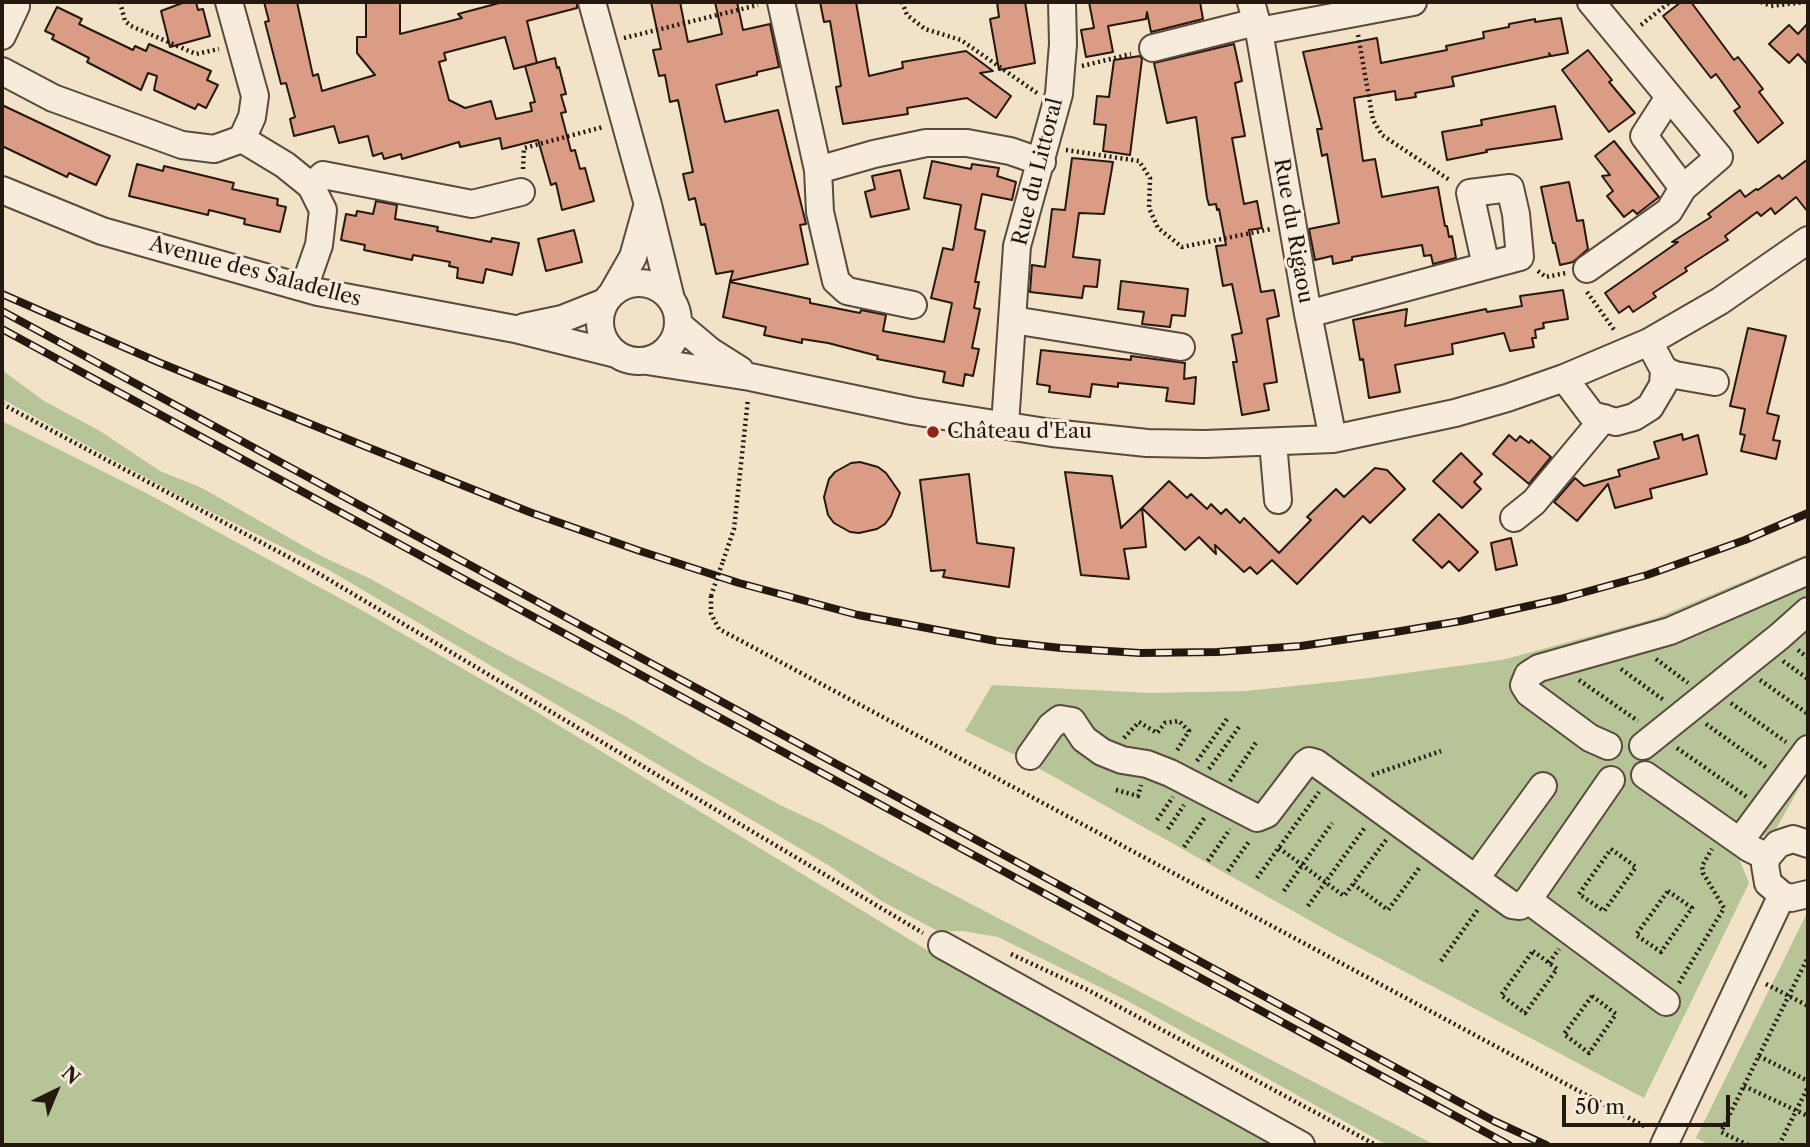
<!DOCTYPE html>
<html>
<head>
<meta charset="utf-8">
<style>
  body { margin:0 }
  #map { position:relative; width:1810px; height:1147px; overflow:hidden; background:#f2e2c7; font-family:"Libre Caslon Text",serif }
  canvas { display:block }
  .frame { position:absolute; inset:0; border:4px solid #24180f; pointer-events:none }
  .north { position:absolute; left:21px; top:1056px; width:70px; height:70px; -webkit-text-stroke:5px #f7ecdb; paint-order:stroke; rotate:43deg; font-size:19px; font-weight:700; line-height:28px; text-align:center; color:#24180f }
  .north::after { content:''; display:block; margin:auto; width:24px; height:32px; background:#24180f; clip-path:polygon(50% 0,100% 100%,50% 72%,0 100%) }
  .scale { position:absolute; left:1562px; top:1095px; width:168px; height:32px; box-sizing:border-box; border:4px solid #24180f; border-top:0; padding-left:9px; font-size:21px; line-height:24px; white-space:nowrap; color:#24180f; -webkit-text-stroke:5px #f7ecdb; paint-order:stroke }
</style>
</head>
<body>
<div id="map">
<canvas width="1810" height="1147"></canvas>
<div class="frame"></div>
<div class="north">N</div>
<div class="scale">50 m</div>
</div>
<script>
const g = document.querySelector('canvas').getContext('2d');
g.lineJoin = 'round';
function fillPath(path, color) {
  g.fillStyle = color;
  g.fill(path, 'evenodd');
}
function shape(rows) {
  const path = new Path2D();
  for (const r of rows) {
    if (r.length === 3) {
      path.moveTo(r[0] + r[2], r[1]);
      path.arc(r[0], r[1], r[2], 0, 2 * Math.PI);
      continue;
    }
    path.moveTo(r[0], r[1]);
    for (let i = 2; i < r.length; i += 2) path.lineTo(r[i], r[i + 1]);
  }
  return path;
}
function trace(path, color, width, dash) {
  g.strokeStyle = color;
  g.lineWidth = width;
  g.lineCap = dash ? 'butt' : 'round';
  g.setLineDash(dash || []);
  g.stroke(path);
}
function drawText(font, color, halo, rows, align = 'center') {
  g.font = font + ' "Libre Caslon Text",serif';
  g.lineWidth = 6;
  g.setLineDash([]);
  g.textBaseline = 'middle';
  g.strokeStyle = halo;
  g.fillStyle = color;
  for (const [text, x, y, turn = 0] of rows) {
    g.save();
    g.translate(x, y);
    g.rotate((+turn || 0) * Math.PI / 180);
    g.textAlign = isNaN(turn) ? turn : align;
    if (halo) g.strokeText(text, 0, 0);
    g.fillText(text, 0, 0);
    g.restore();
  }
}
fillPath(shape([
  [2,370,44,401,100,431,160,471,202,488,321,556,371,579,494,648,625,716,705,764,782,806,821,824,896,865,1435,1145,1387,1145,1124,999,998,937,963,931,938,931,883,902,828,865,329,570,187,500,2,399],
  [2,421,148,494,365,612,522,703,953,966,1283,1145,2,1145],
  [1808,554,1808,772,1776,829,1755,840,1740,861,1749,883,1644,1098,1341,938,1015,755,965,731,992,685,1151,693,1246,691,1370,678,1502,660,1654,619],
  [1808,911,1808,1145,1710,1145,1696,1138]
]), '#b7c498');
const building = shape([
  [185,2,196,2,198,10,203,9,210,36,170,47,161,11,185,2],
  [264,2,297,2,313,76,318,74,322,91,375,75,357,53,357,37,366,37,366,2,400,2,400,34,462,18,458,14,503,2,577,2,577,8,527,21,537,63,514,69,505,37,444,53,446,60,439,62,449,100,465,108,491,101,496,119,532,111,530,103,535,102,525,66,555,58,557,68,559,67,566,94,561,95,566,112,561,113,571,151,575,150,580,169,585,168,594,201,562,210,556,183,551,185,538,140,502,149,500,138,460,147,459,142,402,159,401,154,384,159,382,153,373,156,368,136,339,143,334,126,294,136,290,119,295,117,286,83,281,84,265,22,269,21,264,2],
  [651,2,680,2,688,42,722,34,715,2,737,2,743,30,770,24,779,67,757,72,757,75,716,85,725,122,778,110,806,224,800,225,808,264,730,281,733,271,716,274,705,224,701,225,695,198,689,200,683,174,693,172,678,100,670,102,665,75,659,76,653,50,661,49,651,2],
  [820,2,856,2,869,76,903,68,902,62,966,51,993,71,980,73,1011,96,996,118,967,98,907,108,908,114,843,124,836,87,841,86,830,21,824,22,820,2],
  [997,2,1025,2,1035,63,999,70,990,19,999,17,997,2],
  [1089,2,1200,2,1203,19,1151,32,1147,12,1146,19,1108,26,1113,52,1086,57,1081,30,1094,28,1089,2],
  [1681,2,1691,2,1734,60,1738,57,1763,89,1759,92,1783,123,1758,143,1734,111,1740,107,1716,74,1711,78,1663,16,1681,2],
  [57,7,82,19,79,24,133,50,135,46,146,51,149,44,211,71,207,80,218,85,206,108,198,104,195,109,154,90,157,76,148,73,141,90,87,62,89,58,52,39,54,35,45,31,57,7],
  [1561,18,1568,53,1551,56,1549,53,1550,56,1452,77,1454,86,1415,93,1416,97,1396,100,1395,91,1354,98,1363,161,1375,159,1382,197,1438,187,1445,226,1447,226,1449,237,1452,236,1456,258,1433,264,1431,255,1424,256,1422,245,1352,257,1352,260,1333,264,1332,256,1315,260,1309,229,1339,223,1327,154,1322,156,1317,129,1322,129,1303,52,1377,38,1381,63,1447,50,1446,46,1484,38,1483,32,1509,27,1509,24,1535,19,1535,22,1561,18],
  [1808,23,1808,65,1798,54,1789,63,1769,44,1789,25,1798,34,1808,23],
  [1234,44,1242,81,1235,83,1245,136,1232,138,1244,204,1257,201,1262,228,1249,230,1261,292,1274,290,1279,316,1267,319,1277,382,1264,384,1269,410,1242,415,1233,362,1237,362,1232,335,1242,333,1232,284,1223,286,1216,246,1226,245,1219,209,1217,210,1216,204,1209,205,1207,198,1196,117,1167,123,1154,63,1234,44],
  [1588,50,1612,80,1609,82,1635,113,1609,132,1562,70,1588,50],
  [1140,56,1142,59,1130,155,1103,151,1106,125,1094,124,1097,96,1109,97,1114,60,1140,56],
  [2,105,110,156,96,185,69,173,67,177,2,146,2,105],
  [1555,106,1562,139,1486,150,1487,152,1447,160,1442,132,1482,125,1481,120,1555,106],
  [1614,141,1659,197,1637,214,1633,210,1624,217,1607,196,1613,191,1602,176,1610,175,1595,156,1614,141],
  [1072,158,1113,162,1104,214,1079,213,1073,257,1100,260,1097,287,1084,286,1082,298,1030,292,1032,265,1045,267,1052,209,1065,210,1072,158],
  [1808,159,1808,212,1796,197,1775,214,1771,208,1761,216,1757,212,1725,236,1728,240,1685,268,1687,271,1653,293,1656,297,1633,312,1629,306,1619,313,1605,293,1678,242,1672,242,1711,217,1708,214,1740,190,1745,197,1756,189,1758,190,1779,175,1782,179,1808,159],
  [932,161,971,169,972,164,999,168,997,176,1016,182,1012,200,982,194,975,229,985,231,975,282,979,282,974,308,980,309,972,348,979,349,973,376,965,374,963,386,943,382,945,372,877,359,878,356,828,343,802,339,802,343,764,335,766,327,723,317,730,282,810,299,810,303,860,313,861,310,886,315,883,331,944,342,952,303,931,298,943,248,953,250,961,205,924,198,932,161],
  [137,164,163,171,164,166,234,183,232,189,278,199,277,205,286,207,280,232,244,224,245,219,209,210,208,215,129,196,137,164],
  [900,170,909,209,871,217,865,192,875,189,872,176,900,170],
  [1569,182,1577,221,1583,220,1588,249,1573,262,1560,265,1555,243,1553,243,1541,187,1569,182],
  [376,201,397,205,395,219,438,227,437,231,491,242,492,238,519,243,512,275,486,269,483,283,457,278,458,268,449,266,450,262,413,255,412,260,364,250,365,245,341,240,346,214,356,216,357,211,373,214,376,201],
  [574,230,582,262,546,271,538,239,574,230],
  [1121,281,1188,289,1185,316,1172,315,1170,327,1142,324,1144,312,1118,309,1121,281],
  [1563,290,1568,319,1543,323,1544,328,1535,330,1536,338,1532,338,1534,347,1510,351,1504,333,1452,344,1453,354,1395,365,1400,392,1369,398,1363,359,1360,360,1353,320,1407,309,1405,326,1486,309,1487,312,1522,306,1520,296,1563,290],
  [1748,328,1786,336,1767,413,1779,416,1773,440,1780,441,1776,459,1741,451,1745,435,1740,434,1745,409,1730,406,1748,328],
  [1041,350,1131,360,1131,356,1185,363,1184,379,1196,377,1194,404,1166,401,1168,388,1118,383,1118,387,1092,384,1090,397,1049,392,1050,386,1037,384,1041,350],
  [1682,434,1683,440,1698,435,1707,474,1650,489,1652,498,1615,508,1608,484,1577,521,1554,502,1575,478,1584,486,1620,476,1618,470,1659,458,1654,442,1682,434],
  [1509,435,1516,441,1520,436,1529,443,1531,440,1551,457,1529,484,1493,454,1509,435],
  [1461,453,1482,474,1474,482,1481,489,1462,508,1433,481,1461,453],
  [860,462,878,467,886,473,900,493,891,516,885,524,877,529,859,533,850,532,834,523,828,515,824,497,829,479,835,472,851,463,860,462],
  [1375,468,1387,470,1405,489,1370,523,1363,516,1297,584,1272,560,1257,574,1250,567,1244,572,1215,545,1216,554,1199,537,1185,550,1142,508,1169,481,1187,498,1191,494,1207,509,1211,504,1221,514,1226,509,1240,523,1244,518,1279,553,1311,520,1307,517,1336,489,1344,497,1375,468],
  [1065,472,1112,476,1121,528,1142,508,1146,547,1124,549,1129,579,1081,575,1065,472],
  [969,474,977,543,1014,548,1009,587,943,577,945,570,931,571,920,480,969,474],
  [1439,514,1478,552,1459,571,1449,561,1442,568,1413,540,1439,514],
  [1511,538,1517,565,1496,570,1491,543,1511,538]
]);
fillPath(building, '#da9c85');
trace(building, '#24180f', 2);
const minor = shape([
  [229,2,255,96,252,117,242,139,285,165,311,186,323,210,319,245,304,288],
  [592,2,648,205,671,299],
  [781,2,818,170,874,154,926,143,967,143,1010,151,1042,162],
  [1251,2,1259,31,1308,314,1333,439],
  [1591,2,1719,157,1683,188,1644,136,1669,97],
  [1259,31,1413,2],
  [2,36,16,6],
  [1153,48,1256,22],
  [2,71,53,98,182,145,214,149,242,139],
  [818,170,820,212,836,281,847,291,913,305],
  [311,186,323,175,472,204,521,192],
  [2,190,102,231,318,292,515,329,616,354],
  [1587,269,1669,211,1683,188],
  [639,322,39],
  [613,292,633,257,647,207],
  [1308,314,1486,266,1520,257,1516,214,1510,188,1470,193,1486,266],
  [1013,320,1181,347],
  [678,324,710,351,740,370],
  [524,327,562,319,605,302],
  [647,361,750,377,912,411,1052,433,1147,443,1205,444,1333,439,1455,413,1507,398,1564,378,1649,342,1720,301,1808,240],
  [1664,370,1675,375,1715,382],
  [1564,378,1592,415,1616,422,1634,417,1650,407,1663,385,1664,370,1649,342],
  [1005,425,1017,246,1059,94,1063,44,1062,2],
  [1273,442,1278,500],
  [1514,518,1534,502,1604,418],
  [1608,746,1590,738,1529,693,1524,685,1528,675,1539,668,1670,631,1808,571],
  [1643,746,1780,636,1808,611],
  [1030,756,1051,726,1060,719,1072,721,1084,739,1102,752,1122,760,1147,764,1170,773,1257,818,1267,814,1305,764,1309,761,1316,763,1512,905,1520,906,1528,900,1611,780],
  [1645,775,1749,848,1767,857],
  [1740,841,1808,749],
  [1808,844,1793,839,1778,844,1767,857,1765,865,1768,883,1782,895,1791,898,1808,894],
  [1476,878,1543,786],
  [1528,900,1666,1002],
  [942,945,1301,1145],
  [1664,1145,1782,895]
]);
trace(minor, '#584a3d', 30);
trace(shape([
  [120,2,125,21,131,26,196,54,219,49],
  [902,2,907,15,925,29,961,40,1037,93],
  [1761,2,1771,6,1805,2],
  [1641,25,1670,2],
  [1358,35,1373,120,1382,135,1451,181],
  [624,38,758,5],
  [1082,66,1131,54],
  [1066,150,1139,161,1150,178,1149,208,1158,228,1182,247,1271,229],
  [523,169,524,148,603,127],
  [1538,271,1546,277,1566,273],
  [1587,292,1615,331],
  [2,404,311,569,923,933],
  [723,561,734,529,748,399],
  [711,596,711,614,719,629,1646,1127],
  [1798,650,1808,658],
  [1656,659,1688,683],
  [1783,661,1808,679],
  [1621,669,1665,701],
  [1579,680,1638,721],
  [1760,680,1808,714],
  [1731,703,1786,742],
  [1706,724,1767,768],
  [1124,738,1139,722,1157,733,1165,723,1179,721,1189,731,1176,752],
  [1677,748,1747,797],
  [1197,761,1227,719],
  [1209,769,1239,727],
  [1372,775,1441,751],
  [1230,781,1257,741],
  [1116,790,1138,796,1141,785],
  [1157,820,1173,797],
  [1168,829,1184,805],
  [1386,840,1353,884,1388,910,1420,867],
  [1184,847,1205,817],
  [1279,848,1344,896,1353,884],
  [1611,849,1636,867,1604,911,1579,894,1611,849],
  [1208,861,1230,829],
  [1228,871,1250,840],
  [1257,878,1319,792],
  [1284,891,1332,823],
  [1668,891,1692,908,1661,952,1636,935,1668,891],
  [1308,906,1366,826],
  [1533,951,1557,969,1525,1013,1501,995,1533,951],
  [1011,954,1088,990,1376,1145],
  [1441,961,1479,908],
  [1549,963,1559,949],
  [1679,983,1724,908,1703,873,1702,866,1712,849],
  [1766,984,1808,1006],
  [1592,996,1616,1014,1589,1053,1564,1034,1592,996],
  [1759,1056,1808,1081],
  [1744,1086,1808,1116],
  [1748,1145,1721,1132,1808,957],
  [1779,1145,1808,1087]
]), '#24180f', 4.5, [2, 3.5]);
trace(minor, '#f7ecdb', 26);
const rail = shape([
  [2,294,158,362,357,443,532,513,640,551,739,583,858,615,996,641,1061,648,1140,653,1217,652,1301,646,1395,632,1461,621,1560,599,1647,575,1745,540,1808,513],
  [2,311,1494,1121,1546,1145],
  [2,329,1509,1145]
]);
trace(rail, '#24180f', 8);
trace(rail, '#f7ecdb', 5, [16]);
trace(shape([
  [711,596,723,561]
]), '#24180f', 4.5, [2, 3.5]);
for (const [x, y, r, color] of [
  [933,432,7,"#8f2418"]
]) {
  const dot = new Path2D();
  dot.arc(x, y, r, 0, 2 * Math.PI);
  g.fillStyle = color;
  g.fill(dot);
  trace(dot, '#f7ecdb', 2.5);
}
drawText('21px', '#24180f', '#f7ecdb', [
  ["Rue du Littoral",1038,172,-76],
  ["Rue du Rigaou",1293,231,80],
  ["Avenue des Saladelles",255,272,15]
]);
drawText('21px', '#24180f', '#f7ecdb', [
  ["Château d'Eau",947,432]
], 'left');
</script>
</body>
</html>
